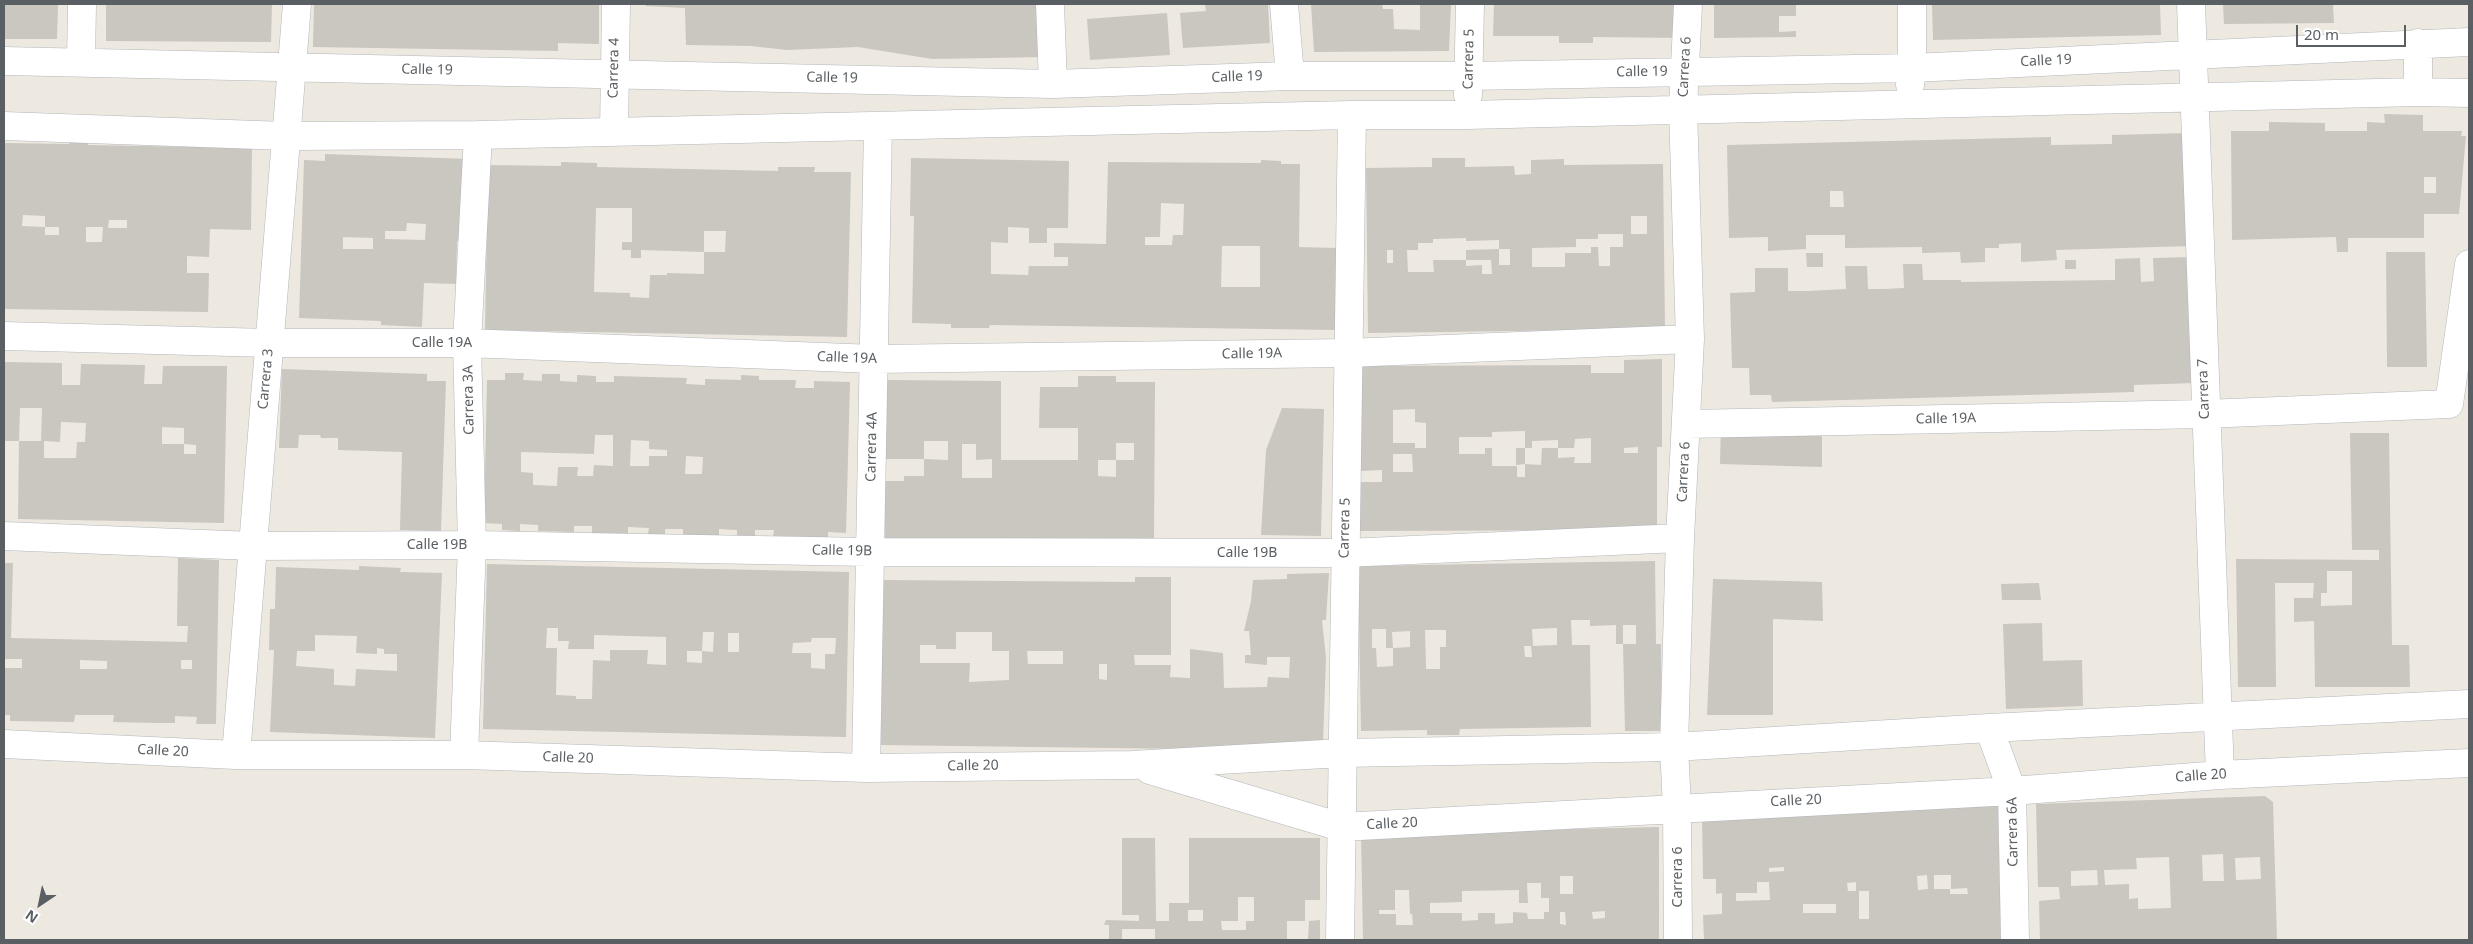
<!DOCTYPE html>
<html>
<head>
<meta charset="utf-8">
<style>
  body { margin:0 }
  #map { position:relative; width:2473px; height:944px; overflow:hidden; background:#ede9e1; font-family:"Noto Sans",sans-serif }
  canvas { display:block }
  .frame { position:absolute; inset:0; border:5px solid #5a5f63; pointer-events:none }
  .north { position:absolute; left:15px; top:879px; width:50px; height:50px; -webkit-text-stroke:4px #fff; paint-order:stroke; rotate:214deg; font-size:14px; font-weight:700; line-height:20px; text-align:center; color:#5a5f63 }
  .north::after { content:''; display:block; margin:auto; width:18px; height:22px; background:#5a5f63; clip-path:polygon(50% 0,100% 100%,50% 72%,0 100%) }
  .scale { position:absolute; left:2296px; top:25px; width:110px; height:22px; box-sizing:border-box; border:2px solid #5a5f63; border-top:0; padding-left:6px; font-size:15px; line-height:18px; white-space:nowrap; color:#5a5f63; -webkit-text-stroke:4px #fff; paint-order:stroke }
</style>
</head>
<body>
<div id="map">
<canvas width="2473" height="944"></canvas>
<div class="frame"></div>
<div class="north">N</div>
<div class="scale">20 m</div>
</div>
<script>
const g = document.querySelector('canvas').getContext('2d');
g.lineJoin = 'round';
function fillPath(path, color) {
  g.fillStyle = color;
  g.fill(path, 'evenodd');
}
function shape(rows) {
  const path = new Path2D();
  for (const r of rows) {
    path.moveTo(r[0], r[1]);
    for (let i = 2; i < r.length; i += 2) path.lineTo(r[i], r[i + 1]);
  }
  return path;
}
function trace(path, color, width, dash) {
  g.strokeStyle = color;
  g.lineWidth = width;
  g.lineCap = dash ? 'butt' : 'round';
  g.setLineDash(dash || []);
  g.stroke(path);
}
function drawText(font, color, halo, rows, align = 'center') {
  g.font = font + ' "Noto Sans",sans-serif';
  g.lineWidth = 4;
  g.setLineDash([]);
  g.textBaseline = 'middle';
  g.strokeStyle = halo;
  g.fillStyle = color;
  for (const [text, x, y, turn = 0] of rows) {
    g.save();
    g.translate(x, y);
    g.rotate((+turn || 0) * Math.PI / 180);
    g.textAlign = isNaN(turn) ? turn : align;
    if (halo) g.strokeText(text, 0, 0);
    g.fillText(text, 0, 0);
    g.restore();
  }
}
fillPath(shape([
  [4,4,58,4,57,39,4,39],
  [106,4,272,4,271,42,106,41],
  [314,4,599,4,599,44,558,43,558,51,313,47],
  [646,4,1041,4,1044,57,932,59,858,47,787,50,751,46,686,45,685,8,646,6],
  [1205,4,1268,4,1270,43,1183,48,1180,13,1206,11],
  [1311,4,1382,4,1383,9,1393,9,1394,29,1420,30,1420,4,1451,4,1449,51,1314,52],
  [1494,4,1681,4,1681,38,1593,37,1593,43,1559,43,1559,36,1493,36],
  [1714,4,1796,4,1796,16,1779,16,1779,32,1796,31,1796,37,1714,38],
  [1932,4,2160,4,2161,35,1933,40],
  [2223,4,2333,4,2334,23,2224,24],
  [1167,13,1170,55,1090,60,1087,19],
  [2384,114,2423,115,2423,131,2462,131,2461,136,2466,136,2459,214,2424,214,2424,238,2348,238,2348,252,2337,252,2336,237,2232,240,2231,131,2269,131,2269,122,2325,123,2325,131,2367,131,2367,122,2385,123],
  [2424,177,2436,177,2436,193,2424,193],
  [2188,133,2191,246,2056,250,2057,260,2021,262,2021,243,1999,244,1999,248,1985,248,1985,262,1961,263,1960,252,1922,253,1922,247,1845,248,1845,235,1806,235,1806,249,1768,251,1768,237,1729,238,1727,145,2051,137,2051,145,2112,144,2112,135],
  [1830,191,1843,191,1844,207,1830,207],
  [69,139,87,140,88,145,252,148,251,230,210,229,209,257,187,256,187,273,209,273,208,312,4,309,4,143,69,144],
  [23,215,45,216,45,227,59,227,59,235,45,235,45,227,22,226],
  [109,220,127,220,127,228,108,228],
  [86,227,103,227,102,242,86,242],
  [325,154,470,159,467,241,457,241,456,284,424,283,422,327,381,325,381,321,299,318,304,160,325,161],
  [407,223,426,224,425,240,385,239,385,231,406,231],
  [343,237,373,238,373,249,343,249],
  [911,158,1069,161,1068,228,1047,228,1047,243,1029,243,1029,228,1008,227,1008,243,991,242,991,274,1028,275,1029,266,1068,266,1068,257,1054,257,1054,243,1106,244,1108,162,1261,163,1261,160,1281,161,1281,164,1300,164,1299,247,1337,248,1336,330,990,325,989,328,951,328,951,324,912,323,914,216,910,216],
  [1161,203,1184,204,1183,235,1173,235,1172,245,1145,245,1145,237,1160,237],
  [1222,246,1260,246,1260,287,1221,287],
  [1432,158,1465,158,1465,167,1514,166,1515,175,1531,174,1531,160,1564,159,1564,165,1663,164,1665,329,1368,333,1366,168,1432,167],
  [1631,216,1647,216,1647,234,1631,234],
  [1598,234,1623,234,1623,247,1610,247,1610,266,1599,266,1598,247,1591,247,1591,253,1565,253,1565,267,1532,267,1532,248,1576,247,1576,239,1598,239],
  [1466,238,1466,241,1499,240,1499,249,1510,249,1510,265,1499,265,1499,249,1466,250,1466,260,1491,260,1492,274,1482,274,1482,265,1466,266,1466,260,1433,260,1434,272,1408,272,1407,250,1418,250,1418,243,1433,243,1433,239],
  [1387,250,1393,250,1393,263,1387,263],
  [561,162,597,163,597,167,778,171,778,167,815,167,814,172,851,172,847,337,485,330,488,165,561,166],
  [596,208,632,208,632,242,622,242,622,250,631,250,631,258,641,258,641,250,704,252,704,231,726,231,725,252,704,252,704,274,667,273,667,275,650,275,649,298,630,297,630,293,594,292],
  [2386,252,2425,252,2427,367,2387,367],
  [1806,253,1823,253,1823,267,1807,267],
  [2191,257,2195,383,2134,385,2134,392,1772,402,1771,395,1750,395,1749,368,1732,368,1730,293,1755,292,1755,268,1788,268,1788,291,1808,291,1846,289,1845,266,1867,266,1868,289,1884,289,1904,288,1903,264,1922,264,1923,280,1961,280,1961,282,2115,280,2115,259,2140,258,2141,282,2154,281,2153,258],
  [2065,260,2076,260,2076,269,2065,269],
  [1662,359,1662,447,1657,447,1657,530,1360,531,1360,482,1382,482,1382,470,1360,471,1360,366,1591,365,1591,373,1624,373,1624,360],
  [1415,409,1415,422,1426,423,1426,448,1415,448,1415,443,1393,443,1393,410],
  [1525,431,1525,448,1532,448,1532,441,1558,440,1558,448,1574,448,1575,439,1591,438,1591,463,1574,463,1575,457,1558,458,1558,448,1542,448,1541,465,1525,464,1525,448,1516,448,1516,465,1525,464,1525,477,1517,477,1517,466,1492,466,1492,448,1485,448,1485,454,1459,454,1459,437,1492,437,1492,432],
  [1638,447,1638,453,1624,453,1624,448],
  [1393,454,1412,454,1413,472,1393,472],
  [4,362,62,363,62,385,80,385,81,364,145,365,144,384,162,384,163,366,227,366,224,523,18,519,19,441,4,441],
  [20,408,42,408,41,441,19,441],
  [61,422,86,423,85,442,77,442,76,458,44,458,44,441,60,442],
  [162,427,184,428,184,444,196,445,196,454,184,454,184,444,162,444],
  [282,369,427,374,427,381,446,381,441,531,400,530,402,452,338,450,338,438,321,438,320,435,299,435,298,448,279,448],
  [505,373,524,373,523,380,542,381,542,374,560,374,560,381,577,382,577,375,596,376,596,382,614,382,614,376,687,378,686,384,705,385,705,379,741,380,741,375,759,376,759,380,796,380,795,388,814,388,814,381,850,382,846,533,828,532,828,538,773,537,774,530,755,530,755,537,737,537,737,530,719,529,719,536,683,535,683,529,665,529,665,535,648,534,649,528,628,527,628,534,592,533,592,526,574,526,574,532,538,531,538,525,520,524,520,531,502,530,502,524,484,523,487,380,505,380],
  [595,435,613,435,613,466,594,465,593,476,577,476,578,467,558,467,557,486,533,485,533,473,521,472,521,452,594,454],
  [631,440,649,441,649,449,667,450,667,456,649,456,649,466,630,466],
  [686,456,703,457,702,474,685,474],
  [1078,376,1116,376,1116,382,1155,382,1154,539,885,538,885,481,904,481,904,476,924,476,924,459,948,460,948,441,924,441,924,459,885,459,886,380,1001,381,1001,460,1078,460,1078,428,1039,428,1040,387,1078,387],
  [1116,443,1134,443,1134,460,1116,460,1116,477,1098,476,1098,460,1116,460],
  [962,444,976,444,976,460,992,459,992,478,962,478],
  [1282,408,1324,409,1321,536,1261,535,1266,450],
  [1721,425,1822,429,1822,467,1720,464],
  [2350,433,2389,433,2392,645,2409,645,2410,687,2315,687,2314,621,2294,622,2294,598,2313,598,2314,583,2275,583,2276,687,2238,687,2236,559,2379,560,2379,550,2352,550],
  [2327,571,2352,571,2352,605,2321,606,2321,593,2327,593],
  [178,558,219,560,216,724,196,724,197,717,175,716,175,723,155,723,113,722,114,715,75,715,74,722,10,721,10,715,4,715,4,668,22,668,22,659,4,659,4,563,13,563,11,638,187,642,188,626,177,626],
  [80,660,107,661,107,669,80,669],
  [181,660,192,660,192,669,181,669],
  [1655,561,1656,644,1661,644,1662,731,1625,731,1623,644,1636,644,1636,625,1623,625,1623,644,1616,644,1616,625,1590,626,1590,620,1571,620,1572,645,1590,645,1591,727,1460,729,1459,735,1427,735,1427,730,1361,731,1358,566],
  [1557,628,1557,645,1531,646,1532,657,1525,657,1524,646,1533,646,1532,629],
  [1372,629,1386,629,1386,648,1393,648,1393,666,1377,667,1376,648,1372,648],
  [1425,630,1446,630,1446,647,1440,647,1440,669,1426,669],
  [1410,631,1410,647,1393,648,1392,632],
  [487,564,849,572,846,737,483,729],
  [547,628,558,628,558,641,569,641,568,649,594,649,594,635,666,637,666,665,647,664,648,650,610,650,610,661,593,660,592,699,576,699,576,696,556,695,557,648,546,648],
  [703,632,714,632,713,652,702,651,702,663,687,662,687,651,702,651],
  [728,633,739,633,739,652,728,652],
  [812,638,836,638,835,654,825,654,825,669,811,668,811,653,792,653,793,643,811,642],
  [359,566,401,568,400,572,442,573,435,738,270,732,274,650,269,650,270,609,275,609,276,567,359,570],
  [315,635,357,636,356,653,377,654,377,648,384,649,384,654,397,654,397,671,356,669,355,686,334,685,334,669,296,666,297,651,315,651],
  [1329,573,1326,620,1322,620,1326,658,1323,743,1189,749,881,745,882,580,1135,582,1135,577,1171,577,1171,655,1134,655,1135,665,1171,665,1170,677,1190,678,1190,649,1223,653,1224,688,1267,687,1268,677,1289,678,1290,657,1267,657,1267,665,1245,663,1245,655,1251,655,1249,631,1244,631,1251,601,1253,580,1287,579,1287,574],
  [956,632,992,632,992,651,1009,651,1009,680,969,682,970,663,920,663,920,645,936,645,936,649,956,649],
  [1027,651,1063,651,1063,664,1028,664],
  [1099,664,1107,664,1107,680,1099,679],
  [1713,579,1822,582,1823,621,1773,619,1773,715,1707,715],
  [2039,583,2041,600,2002,600,2001,584],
  [2042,623,2043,661,2082,660,2083,706,2006,709,2003,624],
  [2265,796,2273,802,2277,940,2040,940,2039,901,2060,899,2059,887,2038,887,2036,804],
  [2223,854,2224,881,2203,881,2202,855],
  [2169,857,2171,908,2138,909,2138,898,2129,899,2129,884,2105,885,2104,870,2137,869,2136,858],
  [2260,857,2261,879,2236,880,2235,858],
  [2097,870,2098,885,2071,886,2071,871],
  [1998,806,2001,940,1704,940,1703,915,1722,914,1722,893,1716,894,1716,879,1703,879,1702,812],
  [1784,867,1784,871,1769,872,1769,868],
  [1927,875,1928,889,1918,890,1917,876],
  [1934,875,1951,875,1951,889,1967,888,1968,894,1950,894,1950,889,1934,889],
  [1757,882,1769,882,1770,900,1736,901,1736,893,1757,893],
  [1856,882,1856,891,1848,891,1847,883],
  [1859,891,1869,891,1869,919,1859,919],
  [1803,904,1836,904,1836,913,1803,913],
  [1659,827,1659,940,1363,940,1361,834],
  [1560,876,1573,876,1573,894,1560,894],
  [1527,883,1541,883,1541,898,1549,898,1549,912,1544,912,1544,919,1528,919,1527,913,1513,912,1513,923,1495,924,1495,913,1478,913,1478,920,1462,921,1462,913,1430,913,1430,903,1462,902,1462,891,1519,890,1519,903,1528,903],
  [1395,890,1409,890,1410,914,1412,914,1413,925,1396,925,1396,914,1379,914,1379,910,1395,910],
  [1605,911,1605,918,1593,919,1592,912],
  [1560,912,1565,912,1566,925,1560,924],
  [1122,838,1155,838,1156,921,1169,921,1169,903,1189,903,1189,838,1320,838,1320,900,1305,900,1305,921,1287,921,1287,940,1155,940,1155,929,1122,929,1122,940,1109,940,1109,925,1104,925,1106,920,1139,921,1139,915,1122,915],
  [1238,897,1254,897,1254,921,1246,921,1246,930,1222,930,1221,921,1238,921],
  [1188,910,1203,910,1203,921,1188,921],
  [1320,920,1320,940,1308,940,1309,921]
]), '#cac6c0');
const minor = shape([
  [1050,4,1053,84],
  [1284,4,1290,76],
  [2191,4,2220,775],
  [4,61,1053,84,1290,76,1468,76,1912,68,2469,42],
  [81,62,82,4],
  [1910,85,1912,68,1912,4],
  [2418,92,2418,43],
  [1468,95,1470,4],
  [4,126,286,136,478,135,1352,115,1467,115,2418,92,2469,93],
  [614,132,616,4],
  [4,336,269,343,467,343,874,359,1348,353,1690,339],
  [1687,424,2205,414,2449,404,2469,264],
  [4,536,253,546,472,545,870,552,1345,553,1680,538],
  [1989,728,2012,791,2015,940],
  [4,744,236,755,464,755,866,768,1132,765,1342,753,1674,747,1989,728,2469,704],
  [236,755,297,4],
  [464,755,472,545,467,343,478,135],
  [866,768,878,126],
  [1150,770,1341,827,2012,791,2220,775,2469,763],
  [1340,940,1352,115],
  [1678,940,1677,807,1674,747,1680,538,1690,339,1683,108,1688,4]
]);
trace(minor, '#b2b6b9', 29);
trace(minor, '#fff', 28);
drawText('14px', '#5a5f63', '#fff', [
  ["Carrera 5",1469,59,-89],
  ["Calle 19",2046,61,-3],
  ["Carrera 6",1685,67,-87],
  ["Carrera 4",614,68,-89],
  ["Calle 19",427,70,1],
  ["Calle 19",1642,72,-1],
  ["Calle 19",1237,77,-2],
  ["Calle 19",832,78,1],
  ["Calle 19A",442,343],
  ["Calle 19A",1252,354,-1],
  ["Calle 19A",847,358,2],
  ["Carrera 3",266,379,-85],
  ["Carrera 7",2204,389,-92],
  ["Carrera 3A",469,400,-91],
  ["Calle 19A",1946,419,-1],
  ["Carrera 4A",872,447,-89],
  ["Carrera 6",1684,472,-87],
  ["Carrera 5",1345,528,-89],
  ["Calle 19B",437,545],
  ["Calle 19B",842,551,1],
  ["Calle 19B",1247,553],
  ["Calle 20",163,751,3],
  ["Calle 20",568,758,2],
  ["Calle 20",973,766,-1],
  ["Calle 20",2201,776,-4],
  ["Calle 20",1796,801,-3],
  ["Calle 20",1392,824,-3],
  ["Carrera 6A",2013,832,-91],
  ["Carrera 6",1678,877,-90]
]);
</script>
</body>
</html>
